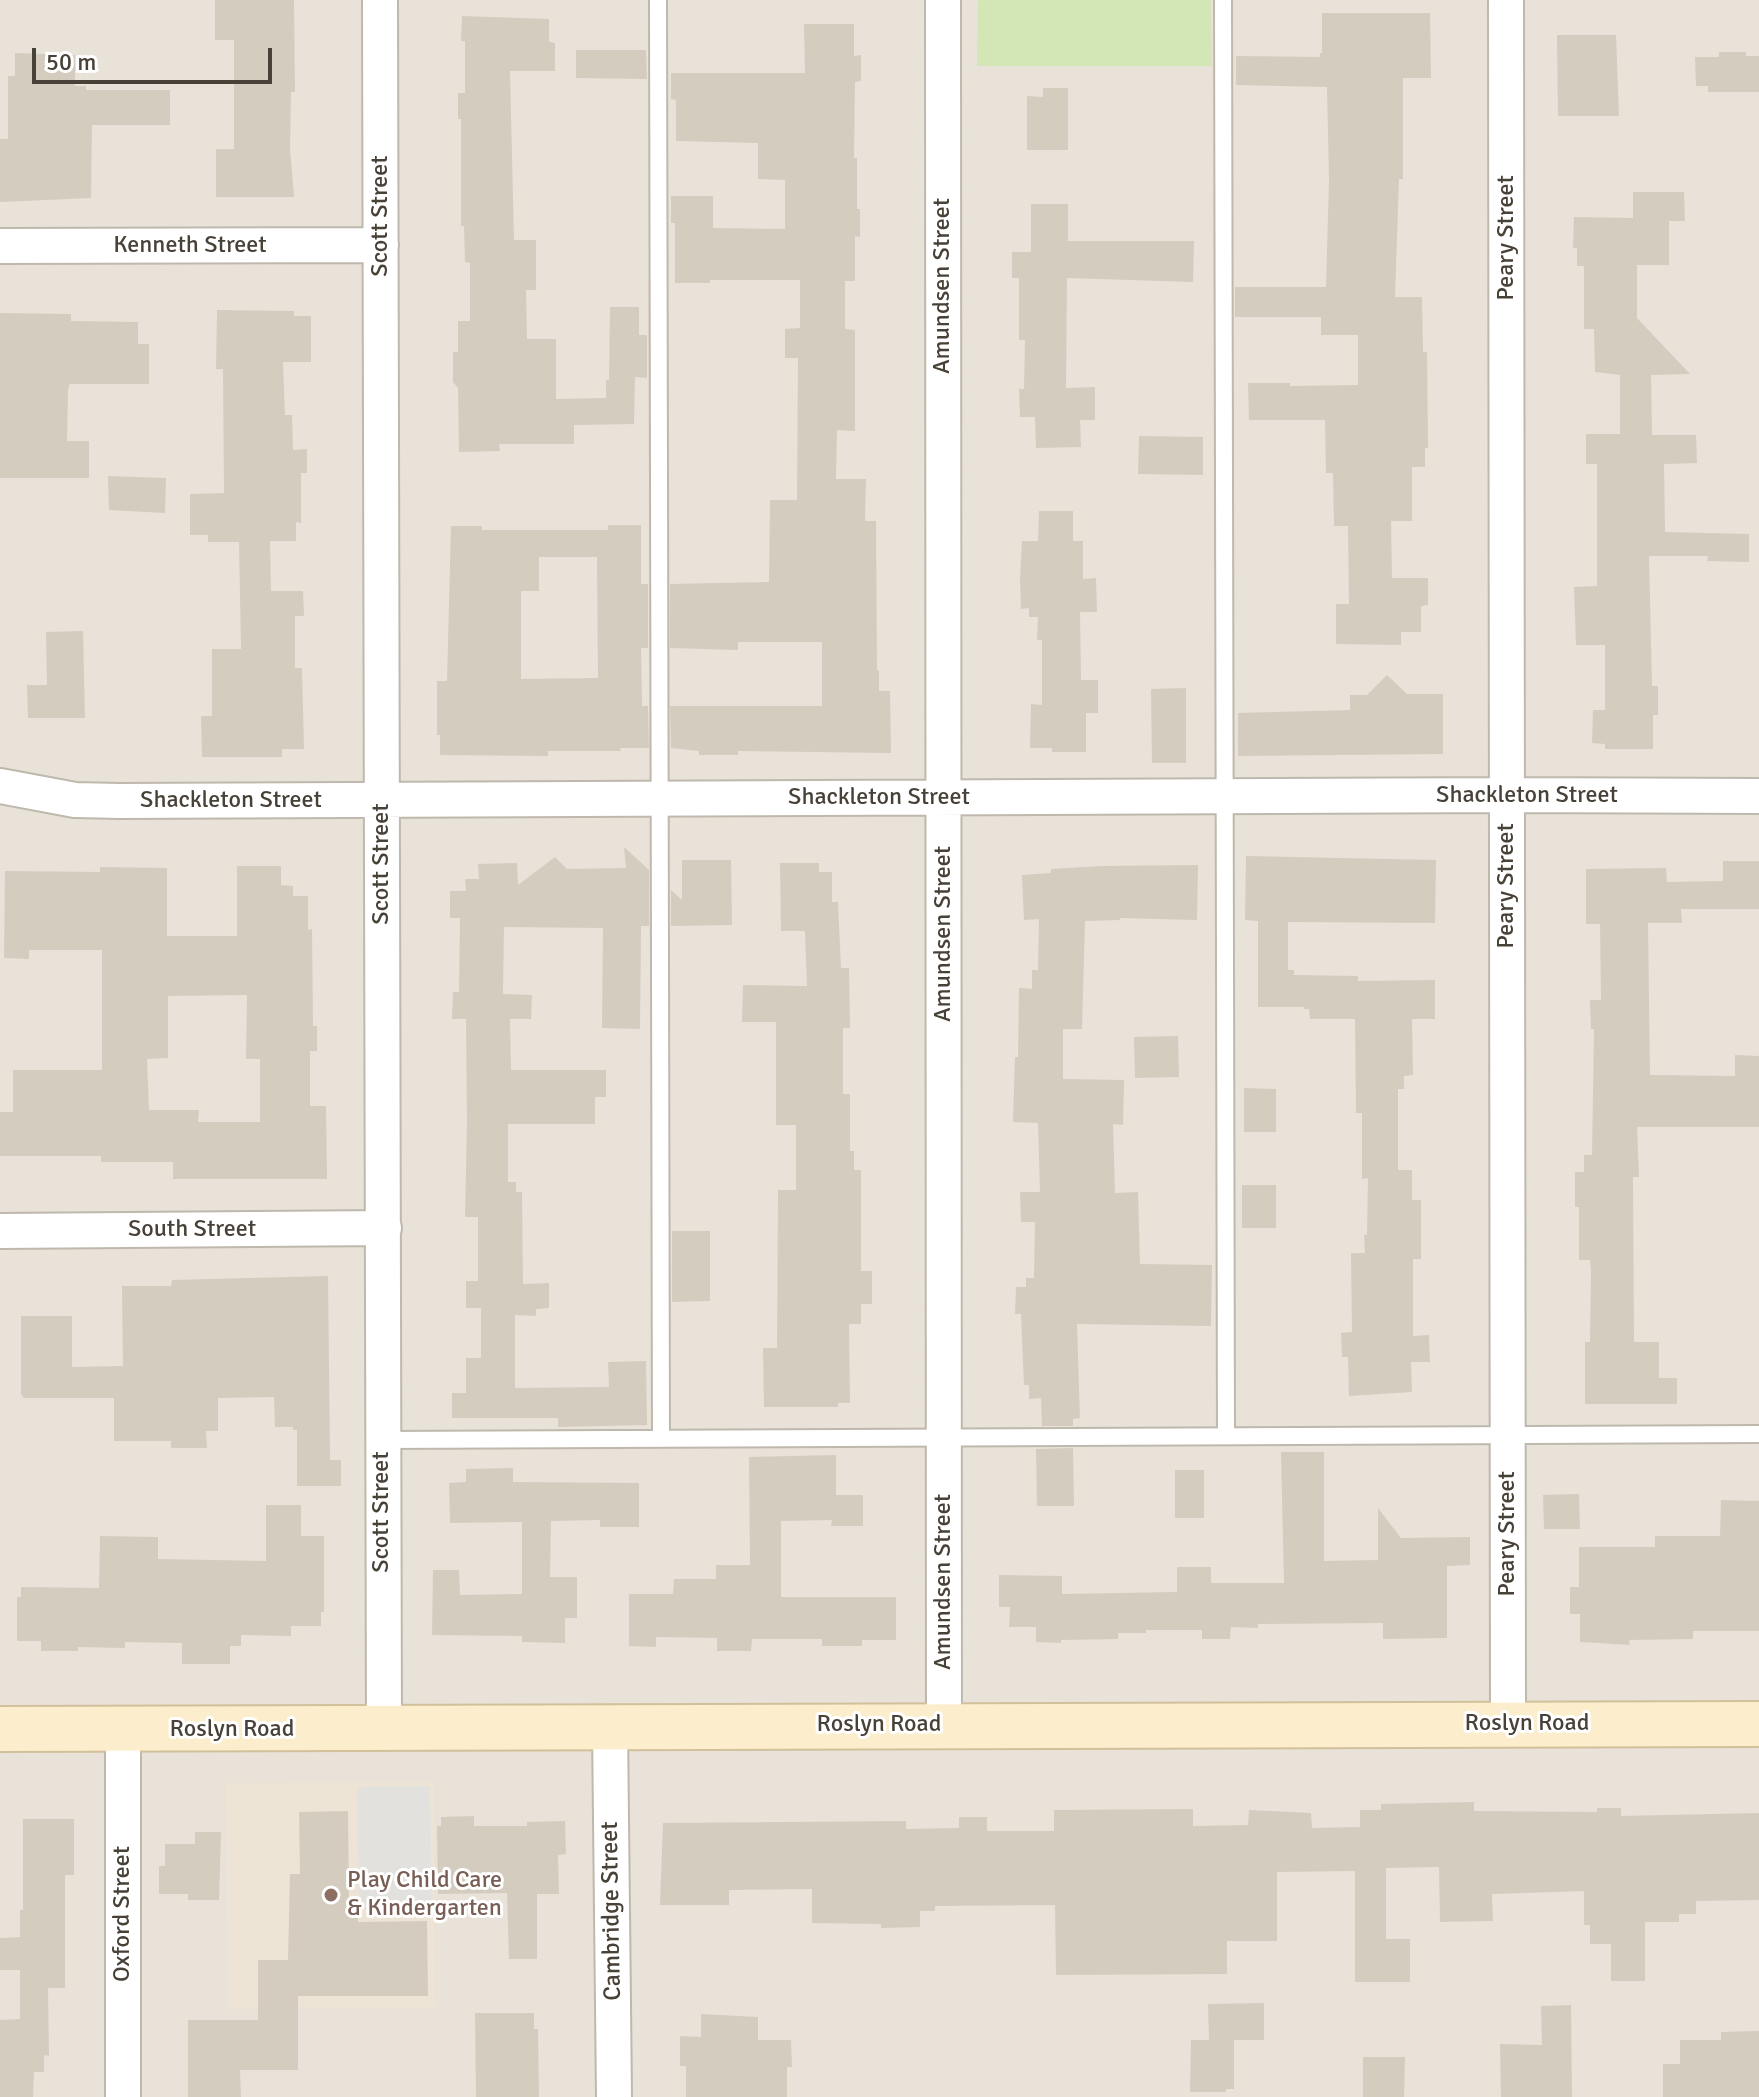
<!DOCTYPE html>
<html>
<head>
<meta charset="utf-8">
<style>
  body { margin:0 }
  #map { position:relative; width:1759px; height:2097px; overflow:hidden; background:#f4f0ea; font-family:Signika,sans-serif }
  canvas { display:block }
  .scale { position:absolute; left:32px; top:48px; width:240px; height:36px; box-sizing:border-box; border:4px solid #484138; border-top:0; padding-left:10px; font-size:24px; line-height:28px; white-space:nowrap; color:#484138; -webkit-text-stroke:6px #fff; paint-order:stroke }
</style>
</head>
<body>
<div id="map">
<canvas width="1759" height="2097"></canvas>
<div class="scale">50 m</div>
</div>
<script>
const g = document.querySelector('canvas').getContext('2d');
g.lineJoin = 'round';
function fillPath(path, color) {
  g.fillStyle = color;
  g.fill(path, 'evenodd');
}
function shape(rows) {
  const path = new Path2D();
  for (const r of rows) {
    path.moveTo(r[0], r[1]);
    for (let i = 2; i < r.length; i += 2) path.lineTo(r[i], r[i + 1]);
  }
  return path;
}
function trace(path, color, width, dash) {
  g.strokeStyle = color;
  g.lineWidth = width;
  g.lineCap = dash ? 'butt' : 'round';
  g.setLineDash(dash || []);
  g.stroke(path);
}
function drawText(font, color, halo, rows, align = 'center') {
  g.font = font + ' Signika,sans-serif';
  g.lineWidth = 6;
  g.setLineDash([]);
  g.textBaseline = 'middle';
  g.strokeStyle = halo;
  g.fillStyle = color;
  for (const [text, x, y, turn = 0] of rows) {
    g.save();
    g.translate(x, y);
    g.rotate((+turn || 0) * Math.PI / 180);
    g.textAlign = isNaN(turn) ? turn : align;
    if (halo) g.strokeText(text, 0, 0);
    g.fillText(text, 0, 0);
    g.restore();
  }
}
fillPath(shape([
  [0,0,1759,0,1759,2097,0,2097]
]), '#e8e2d8');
fillPath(shape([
  [434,1782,435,2007,228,2009,226,1783]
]), '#ede4d5');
fillPath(shape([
  [978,0,1211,0,1212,66,977,66]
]), '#d3e6b5');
fillPath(shape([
  [430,1786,432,1908,359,1909,357,1787]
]), '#e3e1de');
fillPath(shape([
  [215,0,294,0,295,92,291,92,290,148,294,197,216,197,216,149,234,149,234,40,215,40],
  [1322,13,1430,13,1431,78,1403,78,1403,179,1399,179,1395,297,1422,297,1423,352,1427,352,1428,448,1425,448,1425,467,1412,467,1412,521,1391,521,1392,578,1428,578,1428,605,1421,606,1421,632,1401,632,1401,645,1336,644,1336,604,1349,604,1348,526,1334,526,1333,473,1326,473,1325,420,1249,420,1248,383,1290,383,1290,386,1358,385,1358,335,1321,335,1321,317,1235,317,1235,287,1326,287,1329,179,1327,87,1236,85,1236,56,1320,57,1320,53,1322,53],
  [462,16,549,19,549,42,555,43,555,71,510,71,514,240,536,240,536,290,526,290,527,339,556,339,556,399,606,398,606,380,609,380,610,307,639,307,639,335,647,335,647,378,635,377,634,424,574,425,574,444,499,444,500,451,459,452,458,388,453,382,453,352,458,352,458,321,470,321,470,263,465,262,464,226,461,226,461,119,458,119,458,93,465,93,465,41,461,41],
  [804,24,854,24,854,56,861,55,861,81,855,82,854,158,857,158,857,209,860,209,860,237,855,236,855,281,845,281,845,329,855,330,855,431,837,430,836,479,866,479,865,521,876,521,877,670,879,670,879,691,890,691,891,753,738,751,738,755,699,755,699,751,671,748,670,706,822,706,822,642,738,642,738,650,670,648,670,584,769,582,770,500,797,500,798,358,785,358,785,329,800,328,800,280,710,280,710,283,675,283,675,223,671,223,671,196,713,196,713,228,785,229,785,180,758,179,758,143,676,141,676,100,671,99,671,73,805,73],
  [1557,35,1616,35,1619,116,1558,116],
  [576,50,646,50,647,79,576,78],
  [1719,52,1746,52,1746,56,1759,56,1759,92,1708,92,1708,86,1696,86,1695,57,1719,57],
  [15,53,75,55,75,86,86,86,86,90,170,90,170,125,92,125,91,198,0,202,0,139,8,139,8,76,15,76],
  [1043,88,1068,88,1068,150,1027,150,1027,96,1043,97],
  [1633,192,1684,192,1685,221,1669,221,1669,265,1637,265,1637,318,1690,374,1651,375,1652,435,1696,435,1697,463,1664,464,1665,532,1749,534,1749,562,1707,561,1708,556,1649,556,1652,686,1658,686,1658,715,1653,715,1653,749,1605,749,1605,744,1592,743,1593,710,1605,710,1605,645,1576,645,1574,587,1597,586,1597,464,1586,464,1586,434,1620,434,1620,375,1595,372,1594,329,1584,329,1584,266,1577,266,1577,248,1573,248,1574,217,1633,218],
  [1031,204,1068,204,1068,241,1194,241,1193,282,1067,278,1066,388,1095,387,1095,420,1080,420,1081,447,1036,448,1035,417,1020,417,1019,389,1024,389,1025,340,1019,340,1019,278,1012,278,1012,252,1031,252],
  [217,310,294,311,294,316,311,316,311,362,283,362,285,415,292,415,293,450,307,449,307,473,301,473,301,523,296,522,296,541,270,541,271,591,303,591,304,616,295,616,295,668,302,668,304,749,282,749,282,757,202,757,201,716,212,716,212,649,241,649,239,542,208,542,208,535,190,535,190,494,224,493,223,369,216,369],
  [0,313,71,314,71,321,138,322,138,344,149,344,149,384,70,384,68,389,67,441,89,441,89,478,0,478],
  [1139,436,1203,437,1203,475,1138,474],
  [108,476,166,478,165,513,109,510],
  [1039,511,1073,511,1073,541,1083,541,1083,579,1096,578,1097,612,1080,612,1081,680,1098,680,1098,713,1086,713,1086,752,1052,752,1052,748,1030,748,1031,704,1042,705,1042,640,1037,640,1038,617,1029,617,1029,608,1021,609,1020,579,1022,541,1038,541],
  [608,525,641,525,641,584,648,584,648,648,641,648,642,706,648,706,649,748,620,748,621,751,548,751,548,756,440,755,440,735,437,735,437,681,447,681,451,526,482,526,482,530,608,530],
  [539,557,597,557,598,678,521,679,521,591,539,591],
  [83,631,85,718,28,718,27,685,47,685,46,632],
  [1387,675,1407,694,1443,694,1443,754,1238,756,1238,713,1350,710,1350,695,1367,695],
  [1186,688,1186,763,1152,763,1151,689],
  [624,847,649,870,649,926,641,926,640,1029,602,1028,603,928,504,927,503,994,532,995,531,1019,510,1019,511,1070,606,1070,606,1097,595,1097,595,1124,508,1124,508,1182,516,1182,516,1192,522,1192,523,1284,549,1283,549,1308,536,1309,536,1316,515,1315,515,1388,609,1387,608,1362,646,1361,647,1425,558,1427,558,1418,452,1418,452,1393,466,1393,466,1358,481,1358,481,1308,466,1308,466,1281,478,1281,478,1217,465,1217,467,1121,466,1019,452,1019,453,992,459,992,460,918,450,918,450,891,466,891,465,879,479,879,478,864,517,863,518,885,555,857,567,869,626,868],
  [1246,856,1436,860,1435,923,1288,922,1288,970,1294,970,1294,975,1358,976,1358,981,1435,980,1435,1019,1412,1019,1413,1075,1404,1076,1404,1089,1398,1089,1398,1170,1412,1170,1412,1200,1421,1200,1421,1259,1413,1259,1413,1336,1429,1335,1430,1362,1411,1362,1412,1392,1349,1396,1348,1357,1342,1357,1341,1333,1352,1332,1351,1253,1365,1253,1364,1235,1367,1235,1368,1178,1362,1179,1362,1113,1356,1113,1355,1019,1310,1019,1309,1009,1304,1009,1304,1007,1258,1007,1258,921,1245,920],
  [682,860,731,860,732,925,671,926,671,890,682,900],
  [1723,861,1759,861,1759,909,1681,909,1682,923,1648,923,1650,1075,1735,1076,1735,1055,1759,1056,1759,1127,1637,1127,1639,1177,1633,1177,1634,1342,1659,1342,1659,1378,1677,1378,1677,1404,1585,1404,1585,1342,1590,1342,1591,1271,1590,1260,1579,1260,1579,1207,1575,1207,1575,1172,1584,1172,1584,1155,1592,1155,1594,1029,1591,1029,1590,1000,1601,1000,1600,924,1586,924,1586,869,1666,868,1667,882,1723,881],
  [780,863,819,863,819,872,832,872,832,902,838,902,841,968,849,968,850,1028,843,1028,843,1094,850,1094,850,1151,854,1151,854,1170,861,1170,861,1271,872,1271,872,1304,861,1304,861,1324,849,1324,850,1403,838,1403,838,1407,764,1407,763,1348,777,1348,778,1190,796,1190,796,1125,776,1125,776,1022,742,1022,743,985,807,986,805,931,781,931],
  [1198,865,1197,920,1120,918,1120,920,1085,921,1082,1029,1063,1029,1063,1079,1124,1080,1123,1125,1113,1124,1115,1193,1138,1192,1140,1264,1212,1265,1211,1326,1077,1324,1080,1418,1073,1419,1073,1426,1042,1426,1041,1398,1029,1399,1029,1385,1024,1385,1021,1314,1015,1314,1016,1287,1026,1287,1026,1278,1034,1278,1035,1222,1021,1222,1020,1192,1040,1192,1038,1123,1013,1122,1015,1057,1018,1057,1019,988,1032,989,1032,970,1038,970,1039,919,1024,920,1022,875,1051,873,1051,869,1102,866],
  [237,866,281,866,281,885,293,886,293,896,308,896,308,930,312,929,313,1026,317,1026,317,1051,310,1051,310,1106,326,1106,327,1179,173,1179,173,1162,101,1162,101,1156,0,1156,0,1112,13,1112,13,1070,102,1070,102,950,29,950,29,959,4,958,5,871,100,872,100,867,167,868,167,936,237,936],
  [247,995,246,1059,260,1059,260,1122,198,1122,199,1110,149,1110,147,1059,168,1058,168,996],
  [1178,1036,1179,1077,1135,1078,1134,1037],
  [1244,1088,1276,1089,1276,1132,1244,1132],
  [1242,1185,1276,1185,1276,1228,1242,1228],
  [672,1231,710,1231,710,1301,672,1302],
  [328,1276,330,1460,341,1460,341,1486,297,1486,297,1430,293,1430,293,1427,275,1427,274,1397,218,1398,218,1431,206,1431,207,1448,171,1448,171,1441,114,1441,114,1398,24,1398,21,1394,21,1316,72,1316,72,1367,123,1366,122,1286,171,1286,172,1280],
  [1073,1448,1074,1506,1037,1506,1036,1449],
  [1281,1452,1324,1452,1324,1561,1378,1560,1378,1508,1401,1538,1470,1537,1470,1565,1447,1566,1447,1638,1383,1639,1383,1623,1258,1624,1258,1628,1231,1627,1230,1639,1202,1639,1202,1630,1146,1630,1146,1633,1118,1633,1118,1639,1061,1640,1061,1643,1036,1642,1036,1627,1009,1627,1010,1607,999,1607,999,1575,1062,1576,1062,1594,1177,1592,1177,1567,1211,1567,1211,1583,1284,1583],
  [836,1455,836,1495,863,1495,863,1526,831,1526,832,1520,781,1521,781,1597,896,1597,896,1640,862,1640,862,1646,822,1646,822,1639,752,1639,751,1651,717,1651,717,1638,656,1637,656,1647,629,1646,629,1594,673,1594,674,1579,716,1579,716,1565,750,1565,749,1457],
  [513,1468,513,1482,639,1483,639,1527,600,1527,600,1520,551,1521,550,1577,577,1577,577,1618,565,1618,565,1643,522,1642,522,1636,432,1635,433,1570,459,1570,460,1595,522,1594,522,1522,450,1523,449,1483,466,1482,466,1469],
  [1175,1470,1204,1470,1204,1518,1175,1518],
  [1579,1494,1580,1529,1544,1529,1543,1495],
  [1721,1500,1759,1501,1759,1631,1693,1631,1693,1639,1629,1640,1630,1645,1580,1642,1580,1614,1570,1614,1570,1587,1579,1587,1579,1547,1655,1547,1655,1536,1720,1536],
  [266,1505,301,1505,301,1536,324,1536,324,1612,321,1612,321,1626,291,1626,291,1636,241,1635,241,1646,230,1646,230,1664,182,1664,182,1643,125,1642,125,1648,78,1647,78,1651,41,1651,41,1641,17,1641,17,1597,21,1597,21,1587,99,1588,100,1536,158,1537,158,1559,266,1561],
  [1474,1802,1474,1811,1597,1812,1597,1808,1621,1808,1621,1816,1759,1813,1759,1900,1696,1901,1696,1914,1679,1914,1679,1922,1645,1922,1645,1981,1611,1981,1611,1944,1590,1944,1590,1925,1584,1925,1584,1891,1492,1894,1493,1921,1440,1922,1439,1867,1386,1868,1386,1939,1410,1939,1410,1982,1355,1982,1355,1871,1277,1872,1277,1941,1227,1941,1227,1974,1056,1975,1055,1905,935,1906,935,1911,920,1911,920,1927,881,1928,881,1924,812,1923,812,1889,729,1890,729,1905,660,1905,663,1823,906,1821,906,1829,959,1828,959,1817,987,1817,987,1831,1054,1831,1054,1810,1193,1809,1193,1826,1248,1825,1249,1810,1311,1813,1312,1828,1360,1827,1360,1810,1381,1810,1381,1804],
  [348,1811,349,1910,358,1910,358,1922,427,1921,428,1996,298,1996,298,2070,240,2070,241,2097,188,2097,188,2020,258,2020,258,1960,288,1960,290,1874,300,1874,299,1812],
  [474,1816,474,1826,527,1826,527,1822,565,1821,566,1854,558,1855,559,1894,537,1894,537,1959,509,1959,507,1893,438,1894,437,1826,441,1826,441,1817],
  [23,1819,74,1819,74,1875,65,1875,65,1988,48,1988,49,2056,44,2055,44,2072,34,2072,33,2097,0,2097,0,2020,20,2019,20,1970,0,1970,0,1938,20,1937,20,1910,23,1910],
  [195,1832,221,1832,219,1900,188,1900,188,1894,159,1894,159,1866,165,1866,165,1844,195,1844],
  [1264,2003,1264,2040,1234,2040,1234,2089,1226,2089,1226,2092,1190,2092,1191,2040,1209,2040,1208,2004],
  [1571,2005,1572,2097,1501,2097,1500,2044,1542,2045,1541,2006],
  [475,2013,534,2013,534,2029,538,2029,539,2097,476,2097],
  [701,2014,758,2017,758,2040,791,2040,792,2067,787,2067,787,2097,686,2097,686,2066,680,2066,680,2036,701,2037],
  [1759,2031,1759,2097,1663,2097,1663,2064,1680,2064,1680,2040,1721,2040,1721,2032],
  [1363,2057,1405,2057,1404,2097,1363,2097]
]), '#d5ccc0');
const lane = shape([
  [658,0,661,1439],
  [1223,0,1226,1436],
  [382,1440,1759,1434]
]);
const street = shape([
  [380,0,384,1728],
  [943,0,944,1725],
  [1506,0,1508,1724],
  [0,246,381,245],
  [0,786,75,800,119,801,1507,795,1759,796],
  [0,1231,384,1228],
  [610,1726,614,2097],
  [123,1730,123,2097]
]);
const secondary = shape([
  [0,1729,1759,1724]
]);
trace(lane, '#bfb8ad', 20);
trace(street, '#bfb8ad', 38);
trace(secondary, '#d2c09b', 48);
trace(lane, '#fff', 16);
trace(street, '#fff', 34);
trace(secondary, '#fceecc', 44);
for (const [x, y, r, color] of [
  [331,1895,8,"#8d6e63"]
]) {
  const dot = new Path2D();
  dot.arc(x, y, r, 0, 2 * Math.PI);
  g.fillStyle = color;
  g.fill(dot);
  trace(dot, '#fff', 3);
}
drawText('24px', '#484138', '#fff', [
  ["Scott Street",381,216,-90],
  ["Peary Street",1507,238,-90],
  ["Kenneth Street",190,246],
  ["Amundsen Street",943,286,-90],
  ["Shackleton Street",1527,796],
  ["Shackleton Street",879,798],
  ["Shackleton Street",231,801],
  ["Scott Street",382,864,-90],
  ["Peary Street",1507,886,-90],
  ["Amundsen Street",944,934,-90],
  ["South Street",192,1230],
  ["Scott Street",382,1512,-90],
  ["Peary Street",1508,1534,-90],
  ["Amundsen Street",944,1582,-90],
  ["Roslyn Road",1527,1724],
  ["Roslyn Road",879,1725],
  ["Roslyn Road",232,1730],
  ["Cambridge Street",612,1911,-91],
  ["Oxford Street",123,1914,-90]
]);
drawText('24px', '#785e54', '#fff', [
  ["Play Child Care",347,1881],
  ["& Kindergarten",347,1909]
], 'left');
</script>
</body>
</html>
